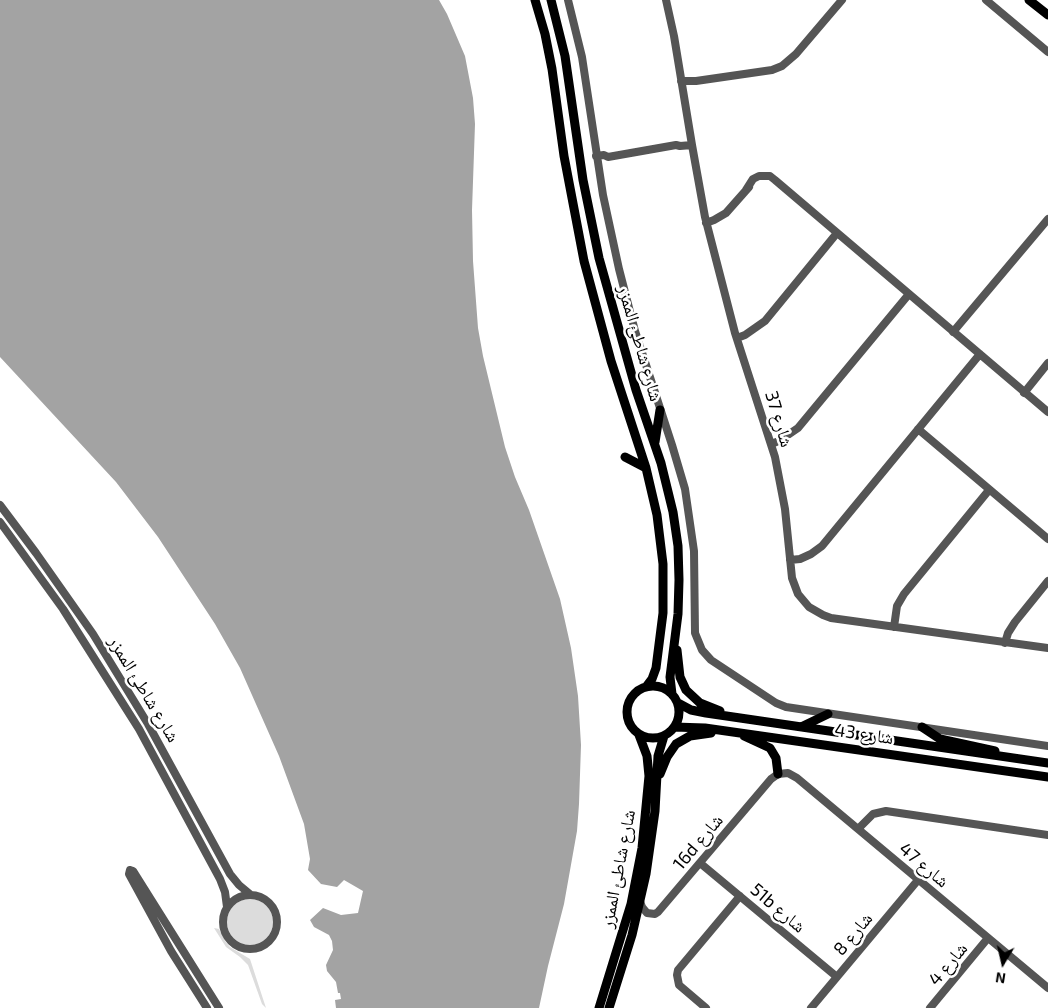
<!DOCTYPE html>
<html>
<head>
<meta charset="utf-8">
<style>
  body { margin:0 }
  #map { position:relative; width:1048px; height:1008px; overflow:hidden; background:#fff; font-family:"Exo 2",sans-serif }
  canvas { display:block }
  .north { position:absolute; left:978px; top:938px; width:50px; height:50px; -webkit-text-stroke:4px #fff; paint-order:stroke; rotate:189deg; font-size:14px; font-weight:700; line-height:20px; text-align:center; color:#000 }
  .north::after { content:''; display:block; margin:auto; width:18px; height:22px; background:#000; clip-path:polygon(50% 0,100% 100%,50% 72%,0 100%) }
</style>
</head>
<body>
<div id="map">
<canvas width="1048" height="1008"></canvas>
<div class="north">N</div>
</div>
<script>
const g = document.querySelector('canvas').getContext('2d');
g.lineJoin = 'round';
function fillPath(path, color) {
  g.fillStyle = color;
  g.fill(path, 'evenodd');
}
function shape(rows) {
  const path = new Path2D();
  for (const r of rows) {
    if (r.length === 3) {
      path.moveTo(r[0] + r[2], r[1]);
      path.arc(r[0], r[1], r[2], 0, 2 * Math.PI);
      continue;
    }
    path.moveTo(r[0], r[1]);
    for (let i = 2; i < r.length; i += 2) path.lineTo(r[i], r[i + 1]);
  }
  return path;
}
function trace(path, color, width, dash) {
  g.strokeStyle = color;
  g.lineWidth = width;
  g.lineCap = dash ? 'butt' : 'round';
  g.setLineDash(dash || []);
  g.stroke(path);
}
function drawText(font, color, halo, rows, align = 'center') {
  g.font = font + ' "Exo 2","Noto Naskh Arabic",sans-serif';
  g.lineWidth = 5;
  g.setLineDash([]);
  g.textBaseline = 'middle';
  g.strokeStyle = halo;
  g.fillStyle = color;
  for (const [text, x, y, turn = 0] of rows) {
    g.save();
    g.translate(x, y);
    g.rotate((+turn || 0) * Math.PI / 180);
    g.textAlign = isNaN(turn) ? turn : align;
    if (halo) g.strokeText(text, 0, 0);
    g.fillText(text, 0, 0);
    g.restore();
  }
}
fillPath(shape([
  [250,922,23],
  [214,928,219,929,225,941,230,947,250,959,266,1008,262,1004,248,965,240,957,226,947]
]), '#dcdcdc');
fillPath(shape([
  [0,0,439,0,447,14,465,56,473,98,475,124,472,210,473,261,478,328,483,356,505,447,515,477,529,510,560,599,571,648,578,696,581,745,579,804,577,831,564,904,548,966,539,1008,336,1008,335,1000,341,999,340,993,338,993,336,982,327,971,326,965,333,950,332,941,329,935,314,927,310,920,323,908,341,915,358,913,363,891,344,880,337,887,321,884,308,870,310,859,304,824,279,756,240,668,215,624,158,537,116,482,0,357]
]), '#a3a3a3');
trace(shape([
  [568,0,582,57,603,195,619,269,635,331,672,445,685,489,694,551,695,633,702,650,711,660,776,703,786,707,1048,746],
  [666,0,674,36,692,145,705,217,735,333,775,457,785,509,792,578,798,594,809,607,823,615,831,618,1048,648],
  [986,0,1048,52],
  [681,81,696,81,772,70,782,66,796,54,842,0],
  [596,156,604,155,608,157,676,145,680,146,692,145],
  [746,190,753,179,759,176,770,176,775,180,1048,412],
  [706,223,714,220,726,213,749,187],
  [953,332,1048,219],
  [737,338,745,335,765,321,837,233],
  [1024,393,1048,363],
  [918,429,1048,539],
  [771,444,779,441,798,428,909,294],
  [0,505,36,553,93,634,148,724,230,874,239,885,251,895],
  [0,522,63,609,139,729,220,879,225,892,227,907],
  [790,560,800,559,811,554,822,546,980,354],
  [894,627,897,606,904,594,989,490],
  [1005,643,1008,633,1015,622,1048,581],
  [858,829,873,814,886,811,1048,835],
  [700,863,837,977],
  [250,922,27],
  [640,901,642,907,647,913,655,914,658,912,771,779,778,774,788,773,797,778,1048,988],
  [207,1008,171,951,129,874,130,870,133,871,219,1008],
  [706,1008,679,985,677,975,678,970,740,896],
  [811,1008,918,880],
  [930,1008,988,938]
]), '#555', 8);
trace(shape([
  [535,0,545,34,552,69,564,156,584,261,611,361,646,468,657,515,663,564,663,613,656,668,652,679,646,687],
  [551,0,565,56,583,180,599,258,636,390,661,463,673,512,678,546,679,580,678,614,670,677,672,694],
  [1029,0,1048,15],
  [655,442,660,410],
  [625,457,646,468],
  [677,650,680,677,686,690,700,703,720,711],
  [653,712,26],
  [678,703,691,710,706,713,1048,763],
  [674,727,705,728,1048,777],
  [801,727,828,714],
  [922,727,940,739,995,751],
  [744,736,770,748,776,758,778,774],
  [660,774,667,757,676,744,690,736,711,733],
  [599,1008,631,904,642,848,649,776,647,756,639,735],
  [609,1008,632,935,646,874,655,811,658,756,664,736]
]), '#000', 9);
drawText('18px', '#000', '#fff', [
  ["شارع شاطئ الممزر",640,343,74],
  ["شارع 37",779,419,73],
  ["شارع شاطئ الممزر",144,689,59],
  ["شارع 43",864,734,8],
  ["16d شارع",698,842,-50],
  ["شارع 47",924,865,40],
  ["شارع شاطئ الممزر",618,869,-79],
  ["51b شارع",778,908,40],
  ["شارع 8",853,934,-50],
  ["شارع 4",948,964,-50]
]);
</script>
</body>
</html>
